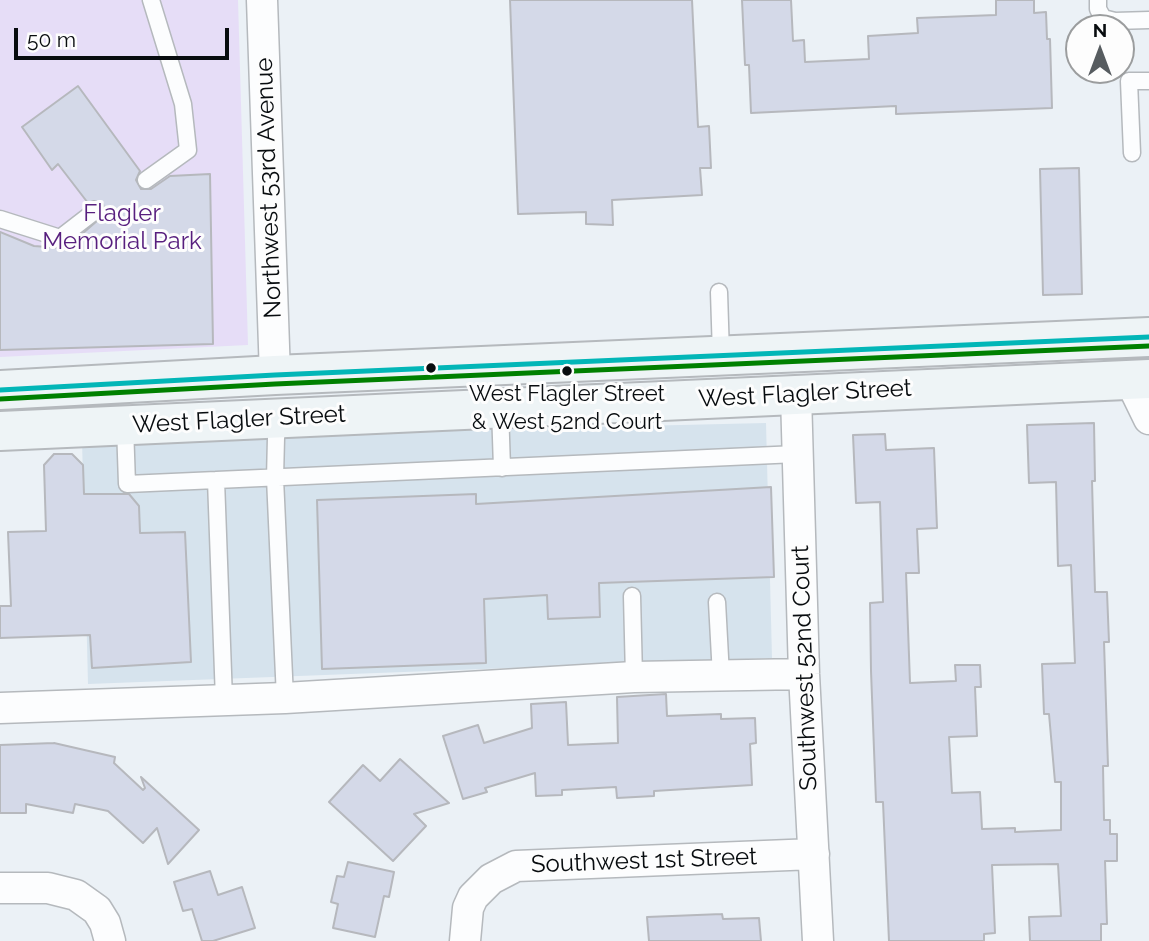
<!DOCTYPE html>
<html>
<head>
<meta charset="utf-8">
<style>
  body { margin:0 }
  #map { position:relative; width:1149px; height:941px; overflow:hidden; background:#ebf1f6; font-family:Raleway,sans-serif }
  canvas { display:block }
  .north { position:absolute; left:1065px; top:14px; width:70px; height:70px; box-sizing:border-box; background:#fdfdfd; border:2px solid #9b9d9e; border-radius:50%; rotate:0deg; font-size:19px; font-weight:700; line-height:28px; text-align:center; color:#080c0f }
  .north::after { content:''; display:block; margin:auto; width:24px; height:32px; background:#575c60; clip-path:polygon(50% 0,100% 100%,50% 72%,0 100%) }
  .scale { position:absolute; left:14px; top:28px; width:215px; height:32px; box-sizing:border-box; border:4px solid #080c0f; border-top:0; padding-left:9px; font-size:21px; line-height:24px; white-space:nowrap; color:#080c0f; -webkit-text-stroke:5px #fdfdfd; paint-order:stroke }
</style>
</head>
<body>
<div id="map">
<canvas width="1149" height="941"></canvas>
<div class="north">N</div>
<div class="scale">50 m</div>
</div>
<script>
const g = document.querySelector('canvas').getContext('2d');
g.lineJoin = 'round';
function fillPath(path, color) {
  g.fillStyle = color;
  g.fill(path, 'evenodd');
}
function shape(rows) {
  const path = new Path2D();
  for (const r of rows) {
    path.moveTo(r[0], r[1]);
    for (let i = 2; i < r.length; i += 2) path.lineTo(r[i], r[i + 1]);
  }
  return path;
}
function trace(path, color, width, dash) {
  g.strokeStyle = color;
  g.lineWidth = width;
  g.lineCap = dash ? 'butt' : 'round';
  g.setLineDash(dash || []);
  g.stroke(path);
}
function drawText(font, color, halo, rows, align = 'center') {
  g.font = font + ' Raleway,sans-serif';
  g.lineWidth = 6;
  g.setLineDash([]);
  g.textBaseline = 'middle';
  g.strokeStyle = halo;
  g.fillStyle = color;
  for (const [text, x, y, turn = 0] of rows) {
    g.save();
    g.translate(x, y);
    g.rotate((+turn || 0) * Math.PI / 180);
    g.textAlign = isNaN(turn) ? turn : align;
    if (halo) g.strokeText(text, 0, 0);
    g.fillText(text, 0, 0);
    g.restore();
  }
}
fillPath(shape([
  [766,423,772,658,88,684,82,439]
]), '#d6e3ed');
fillPath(shape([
  [0,0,238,0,248,345,0,357]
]), '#e6ddf7');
const building = shape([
  [510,0,692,0,698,127,709,126,711,168,700,168,702,195,612,200,613,225,586,224,586,212,518,214,510,0],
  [742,0,791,0,793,41,804,40,805,62,869,59,868,36,918,33,917,18,996,15,996,0,1034,0,1034,13,1046,12,1047,39,1050,39,1052,108,896,114,896,106,751,113,749,65,745,65,742,0],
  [78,86,140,171,136,180,141,189,151,189,170,176,210,174,213,344,0,350,0,232,34,246,61,248,67,247,105,214,103,204,94,201,88,203,58,164,52,170,22,127,78,86],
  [1079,168,1082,294,1043,295,1040,169,1079,168],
  [1094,423,1095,481,1092,481,1095,592,1107,592,1109,642,1104,642,1108,766,1103,766,1104,820,1110,820,1110,834,1117,834,1117,861,1105,861,1107,924,1101,924,1101,941,1030,941,1029,917,1061,916,1058,864,992,865,995,933,984,934,984,941,889,941,883,802,876,802,871,671,870,603,883,602,880,502,856,503,853,435,885,434,886,450,934,448,937,528,917,529,919,573,906,573,910,683,956,681,955,665,980,665,981,687,975,687,977,736,949,737,952,793,980,792,982,829,1015,828,1015,832,1061,830,1061,782,1055,782,1049,714,1044,714,1042,664,1075,663,1071,565,1058,566,1056,482,1029,483,1027,425,1094,423],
  [54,454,72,454,83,465,84,494,129,494,139,506,140,533,185,532,191,662,92,668,90,635,0,638,0,606,11,606,8,532,46,531,44,465,54,454],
  [771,487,774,577,599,583,600,617,548,619,547,595,484,599,486,663,322,669,317,500,476,494,476,504,771,487],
  [666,694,667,716,721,714,721,719,755,718,756,743,750,744,752,785,654,791,654,796,617,798,616,787,562,790,562,795,536,796,535,773,485,788,487,792,463,799,443,736,478,725,484,743,532,728,531,704,566,702,568,745,618,743,617,697,666,694],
  [54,743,115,757,114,763,143,790,145,788,141,777,199,830,168,864,157,828,143,843,108,811,75,804,73,813,26,804,26,813,0,813,0,745,54,743],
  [400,759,449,803,414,814,426,826,393,861,329,802,363,765,380,781,400,759],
  [348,862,394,872,389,897,384,896,375,937,333,928,338,904,331,902,337,876,344,877,348,862],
  [210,871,218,895,242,887,255,928,213,941,202,941,192,909,183,911,174,882,210,871],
  [722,914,723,919,759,918,761,941,649,941,647,917,722,914]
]);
fillPath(building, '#d4d9e8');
trace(building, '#b6b8bd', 2);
const service = shape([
  [1098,0,1098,9,1103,18,1115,21,1149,20],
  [1132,153,1129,81,1149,81],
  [146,180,188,150,183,104,151,0],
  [0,219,60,238,95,211],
  [719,292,721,355],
  [500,408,502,468],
  [279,418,276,438,275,478,285,698],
  [125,426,127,484,797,454],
  [216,480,224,700],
  [632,596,634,677],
  [717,602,721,676]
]);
const minor = shape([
  [262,0,275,375],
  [1130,380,1149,419],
  [796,395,804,674,818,941],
  [0,708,285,698,634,677,804,674],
  [0,888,48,888,76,895,97,910,105,923,110,941],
  [465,941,468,908,473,897,491,879,516,866,814,854]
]);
const secondary = shape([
  [0,390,275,375,1149,337],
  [0,431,1149,379]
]);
trace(service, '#b5b9bd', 19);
trace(minor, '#b5b9bd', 33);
trace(secondary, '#b5b9bd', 42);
trace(service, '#fcfdfe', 16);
trace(minor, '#fcfdfe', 30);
trace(secondary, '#eef4f6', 38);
trace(shape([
  [0,390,275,375,1149,337]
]), '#02b6b7', 5);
trace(shape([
  [0,399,275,384,1149,346]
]), '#008000', 5);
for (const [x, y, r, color] of [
  [431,368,6,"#080c0f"],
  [567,371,6,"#080c0f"]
]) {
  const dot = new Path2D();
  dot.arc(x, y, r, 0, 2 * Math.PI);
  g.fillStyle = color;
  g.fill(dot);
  trace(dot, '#fdfdfd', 2.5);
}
drawText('22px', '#080c0f', '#fdfdfd', [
  ["West Flagler Street",567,394],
  ["& West 52nd Court",567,422]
]);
drawText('24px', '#080c0f', '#fdfdfd', [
  ["Northwest 53rd Avenue",269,188,-92],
  ["West Flagler Street",805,394,-3],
  ["West Flagler Street",239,420,-3],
  ["Southwest 52nd Court",805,668,-92],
  ["Southwest 1st Street",644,861,-2]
]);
drawText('24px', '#571e7e', '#fdfdfd', [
  ["Flagler",122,214],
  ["Memorial Park",122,242]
]);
</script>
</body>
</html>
